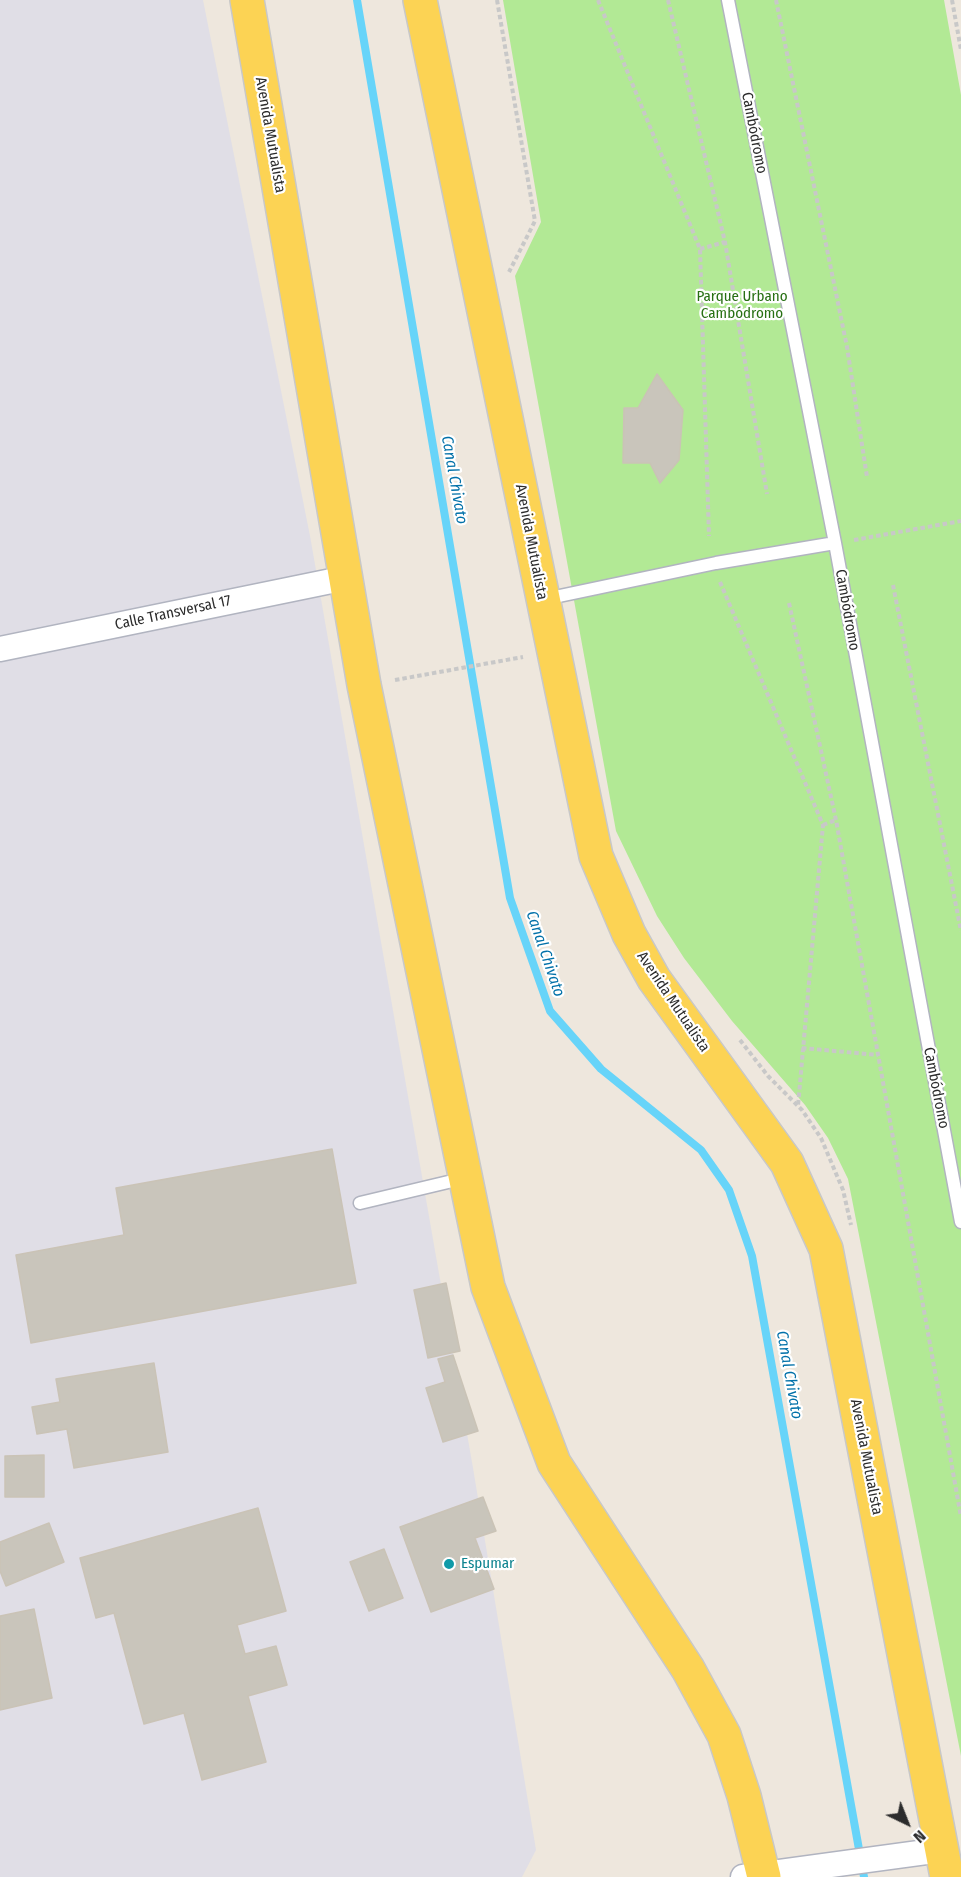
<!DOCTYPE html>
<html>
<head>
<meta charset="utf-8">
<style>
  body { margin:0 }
  #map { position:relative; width:961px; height:1877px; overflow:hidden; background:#eee7dd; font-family:"Fira Sans Condensed",sans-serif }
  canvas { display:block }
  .north { position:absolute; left:877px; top:1793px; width:60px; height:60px; -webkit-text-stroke:4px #fff; paint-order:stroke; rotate:137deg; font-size:16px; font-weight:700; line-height:24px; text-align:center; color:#2c2c2c }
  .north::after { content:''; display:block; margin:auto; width:21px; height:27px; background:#2c2c2c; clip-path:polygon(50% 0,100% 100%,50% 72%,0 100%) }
</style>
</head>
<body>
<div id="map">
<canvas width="961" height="1877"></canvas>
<div class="north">N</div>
</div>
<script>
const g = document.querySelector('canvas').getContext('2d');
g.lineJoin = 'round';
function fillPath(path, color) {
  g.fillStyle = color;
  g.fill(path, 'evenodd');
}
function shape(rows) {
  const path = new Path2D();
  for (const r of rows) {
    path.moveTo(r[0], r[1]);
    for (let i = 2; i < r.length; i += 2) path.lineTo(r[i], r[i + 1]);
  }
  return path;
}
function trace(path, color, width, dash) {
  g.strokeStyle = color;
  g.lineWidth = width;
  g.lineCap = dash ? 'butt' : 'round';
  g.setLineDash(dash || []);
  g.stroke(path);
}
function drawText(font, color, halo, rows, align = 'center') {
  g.font = font + ' "Fira Sans Condensed",sans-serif';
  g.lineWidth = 4.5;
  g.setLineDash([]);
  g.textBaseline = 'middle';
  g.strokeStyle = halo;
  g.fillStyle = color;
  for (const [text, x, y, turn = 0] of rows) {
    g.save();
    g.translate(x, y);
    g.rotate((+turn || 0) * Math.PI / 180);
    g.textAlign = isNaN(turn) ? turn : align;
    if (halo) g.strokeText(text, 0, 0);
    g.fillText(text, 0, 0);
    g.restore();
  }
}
fillPath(shape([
  [0,0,203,0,310,536,473,1468,536,1850,522,1877,0,1877]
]), '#e0dee6');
fillPath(shape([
  [503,0,944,0,961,95,961,1756,848,1179,828,1138,805,1105,732,1021,684,958,657,916,616,831,515,276,541,222]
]), '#b2e995');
trace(shape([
  [357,0,510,898,550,1011,601,1069,701,1150,729,1190,752,1256,864,1877]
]), '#67d4f9', 8);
const building = shape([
  [657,374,683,410,679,460,660,483,650,463,623,463,624,408,638,408,657,374],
  [332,1149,356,1283,31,1343,16,1255,124,1235,116,1188,332,1149],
  [446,1283,460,1351,428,1358,414,1290,446,1283],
  [453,1355,478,1431,443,1442,426,1388,445,1382,438,1359,453,1355],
  [154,1363,168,1452,74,1468,67,1429,37,1434,32,1407,60,1402,56,1379,154,1363],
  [44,1455,44,1497,5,1497,5,1456,44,1455],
  [483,1497,496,1531,475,1538,494,1589,431,1612,400,1527,483,1497],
  [258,1508,286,1611,237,1625,245,1654,276,1646,287,1685,248,1696,266,1762,202,1780,184,1713,144,1724,114,1613,96,1618,80,1558,258,1508],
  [49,1523,64,1562,6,1586,0,1571,0,1542,49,1523],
  [384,1549,403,1598,369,1611,350,1562,384,1549],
  [34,1609,52,1698,0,1710,0,1616,34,1609]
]);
fillPath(building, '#c9c5bb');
trace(building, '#cac3b6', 1.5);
const lane = shape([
  [728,0,835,543,961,1222],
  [545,599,716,563,835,543],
  [360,1203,465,1178]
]);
const street = shape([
  [0,649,346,578],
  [743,1877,941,1850]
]);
const primary = shape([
  [247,0,364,685,488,1287,554,1463,688,1669,724,1735,744,1796,764,1877],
  [420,0,596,856,629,934,654,979,787,1163,826,1249,947,1877]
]);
trace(lane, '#b1b4c0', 15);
trace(street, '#b1b4c0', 27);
trace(primary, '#c8c8c8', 36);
trace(shape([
  [497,0,535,221,509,272],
  [598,0,700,249,709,536],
  [668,0,725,242,767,494],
  [776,0,847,347,867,477],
  [952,0,961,50],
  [700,249,725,242],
  [854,540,961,521],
  [720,582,823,825,798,1106],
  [893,585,961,931],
  [789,603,836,820,961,1517],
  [395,680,523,657],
  [823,825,836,820],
  [740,1040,768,1076,802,1110,821,1138,843,1190,851,1225],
  [802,1048,878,1055]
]), '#c8c8c8', 4, [4.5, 3]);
trace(lane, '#fff', 12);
trace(street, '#fff', 24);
trace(primary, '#fcd354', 33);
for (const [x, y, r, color] of [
  [449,1564,6,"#0f9aa8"]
]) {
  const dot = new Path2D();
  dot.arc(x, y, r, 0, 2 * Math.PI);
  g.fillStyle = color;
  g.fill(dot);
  trace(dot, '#fff', 2);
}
drawText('15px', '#2c2c2c', '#fff', [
  ["Cambódromo",754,133,79],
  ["Avenida Mutualista",270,135,80],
  ["Avenida Mutualista",531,542,79],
  ["Cambódromo",847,610,80],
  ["Calle Transversal 17",173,613,-12],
  ["Avenida Mutualista",673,1002,56],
  ["Cambódromo",936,1088,79],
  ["Avenida Mutualista",866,1457,79]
]);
drawText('15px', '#287014', '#fff', [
  ["Parque Urbano",742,297],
  ["Cambódromo",742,314]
]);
drawText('15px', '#0d838f', '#fff', [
  ["Espumar",461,1564]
], 'left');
drawText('italic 16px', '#0271a9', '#fff', [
  ["Canal Chivato",454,480,80],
  ["Canal Chivato",545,954,71],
  ["Canal Chivato",789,1375,80]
]);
</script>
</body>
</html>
